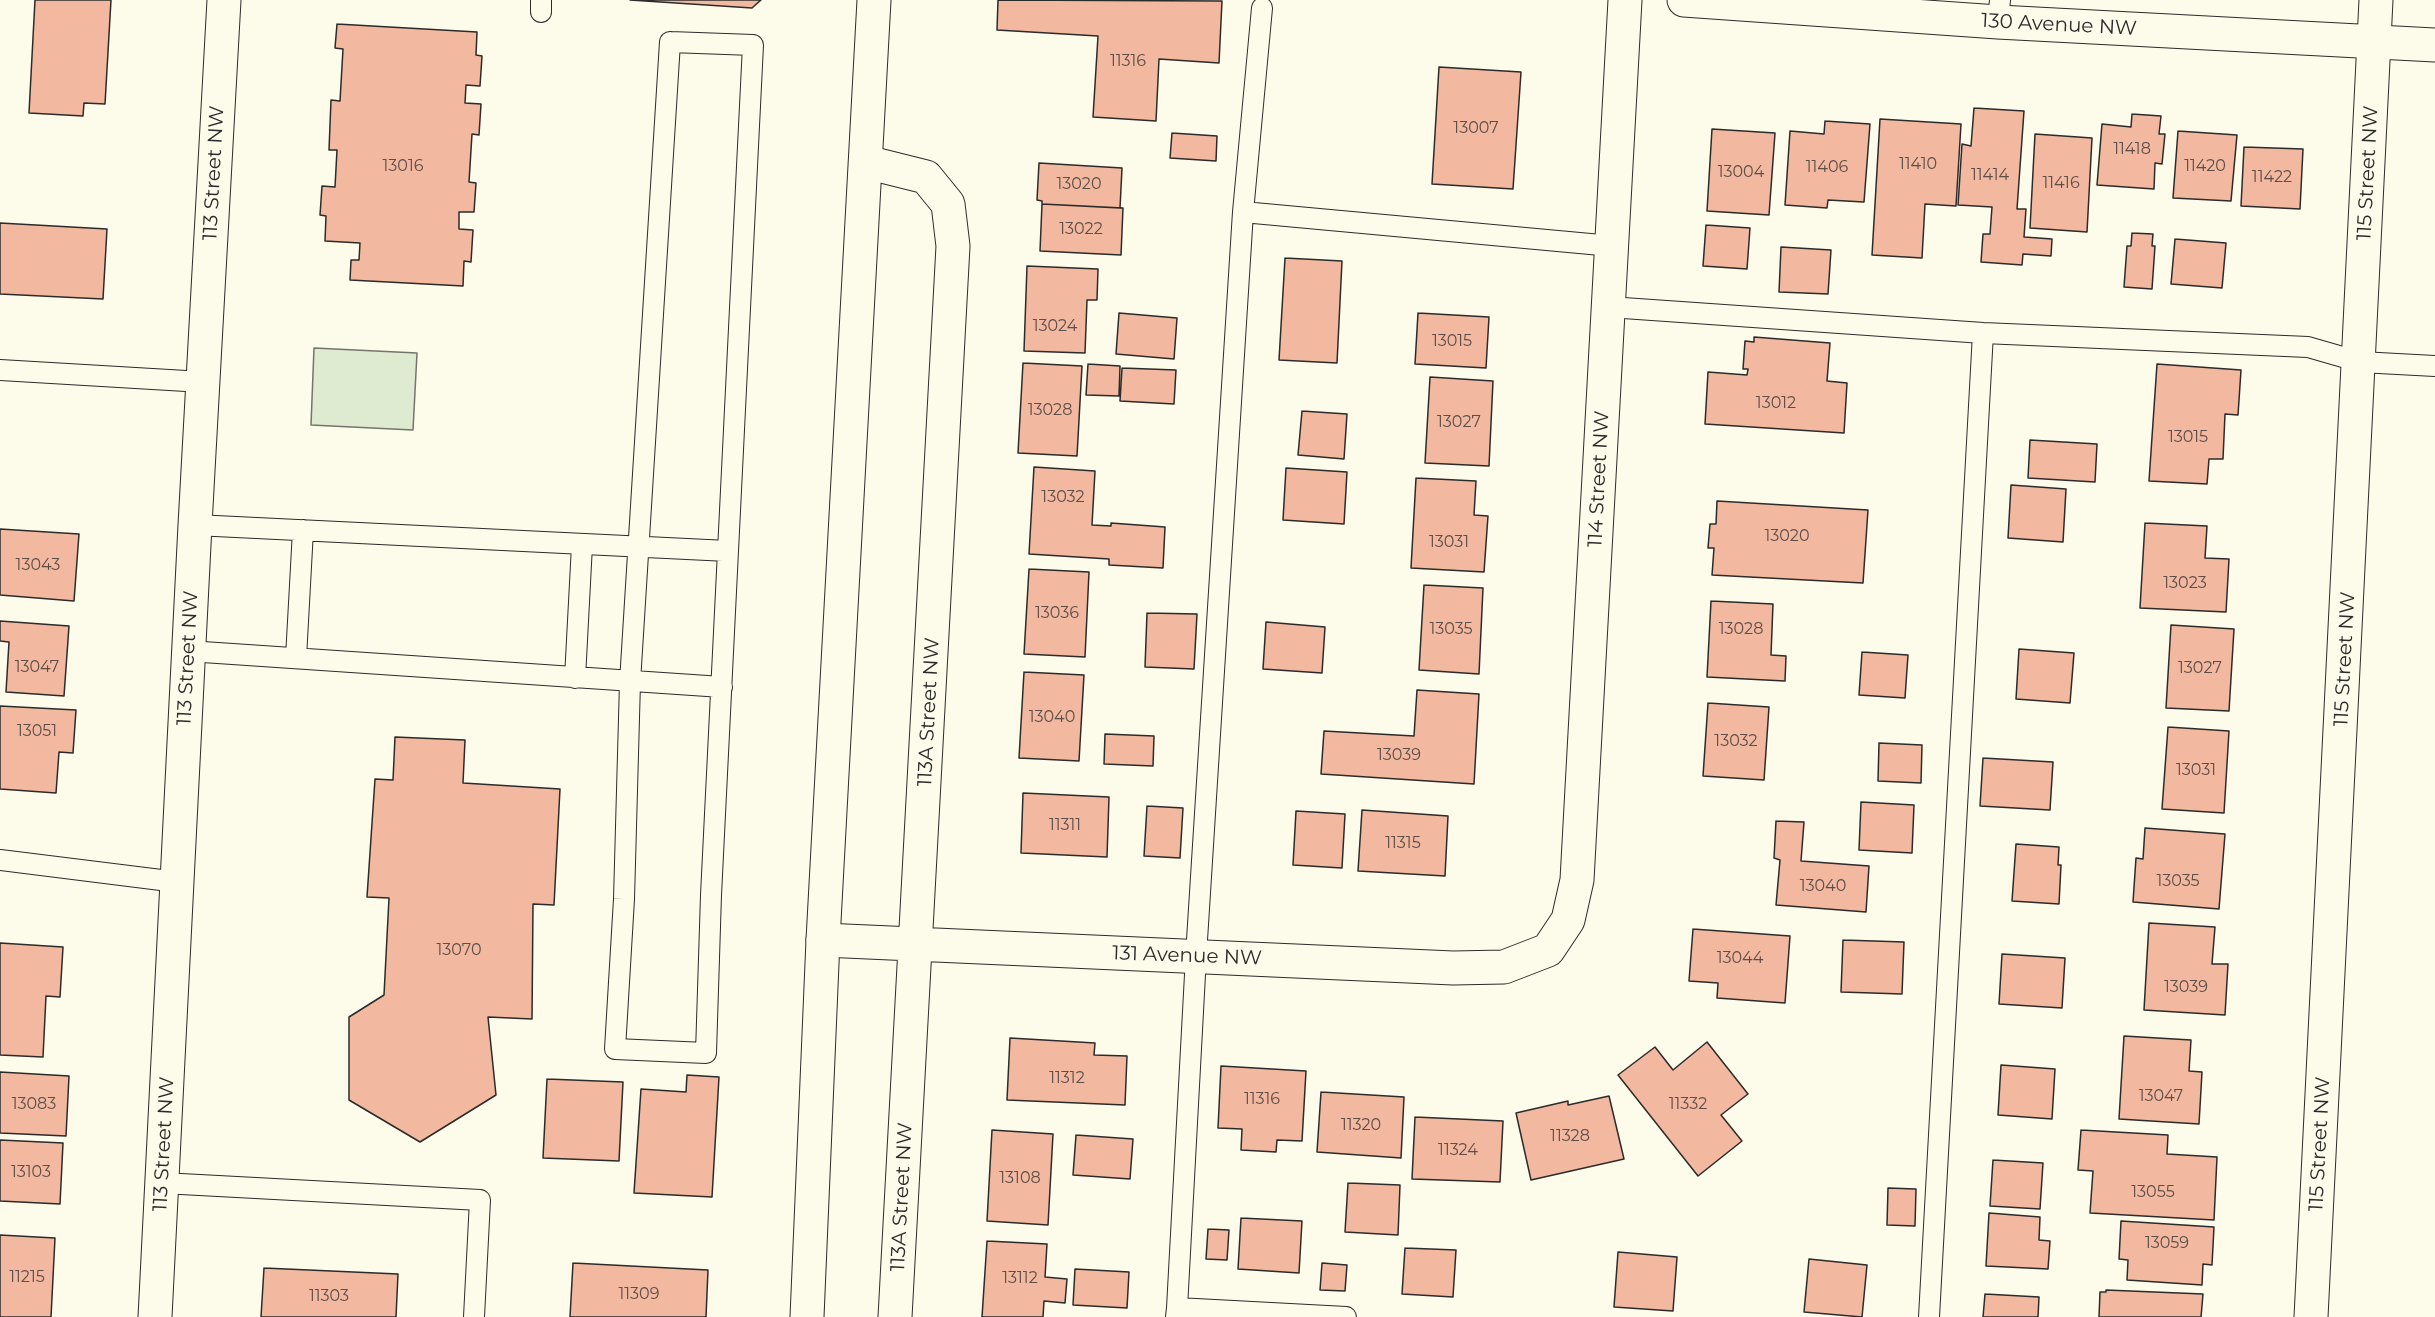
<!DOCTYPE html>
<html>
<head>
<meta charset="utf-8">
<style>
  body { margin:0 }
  canvas { display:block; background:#fdfbea }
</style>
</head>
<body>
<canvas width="2435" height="1317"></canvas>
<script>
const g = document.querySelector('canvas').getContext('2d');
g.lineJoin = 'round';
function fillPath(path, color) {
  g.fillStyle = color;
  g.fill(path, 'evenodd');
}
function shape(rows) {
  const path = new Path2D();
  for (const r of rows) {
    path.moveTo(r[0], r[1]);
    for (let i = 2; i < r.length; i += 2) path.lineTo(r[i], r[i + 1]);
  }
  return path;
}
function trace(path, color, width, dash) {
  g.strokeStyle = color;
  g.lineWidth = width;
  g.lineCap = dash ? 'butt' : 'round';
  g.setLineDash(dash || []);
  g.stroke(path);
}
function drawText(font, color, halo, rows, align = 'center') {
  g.font = font + ' Montserrat,sans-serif';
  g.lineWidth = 4.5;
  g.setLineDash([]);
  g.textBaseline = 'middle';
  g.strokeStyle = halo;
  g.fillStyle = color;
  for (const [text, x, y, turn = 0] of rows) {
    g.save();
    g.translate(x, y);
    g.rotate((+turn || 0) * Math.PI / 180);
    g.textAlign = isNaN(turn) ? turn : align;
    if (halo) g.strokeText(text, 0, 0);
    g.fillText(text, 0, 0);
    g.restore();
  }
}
const green = shape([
  [314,348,417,353,413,430,311,425,314,348]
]);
fillPath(green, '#deebd1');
trace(green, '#74746e', 1.5);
const building = shape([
  [35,0,111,0,105,104,84,103,83,116,29,113,35,0],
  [630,0,761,0,752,8,630,0],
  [998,0,1222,1,1219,63,1159,59,1156,121,1093,117,1098,36,997,30,998,0],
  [337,24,477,32,476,55,482,56,480,86,466,85,465,103,481,104,479,135,472,134,469,182,476,183,474,212,459,212,459,229,473,230,471,262,464,261,463,286,350,280,351,260,359,260,360,243,325,241,326,216,320,215,322,186,335,187,337,150,329,150,331,100,340,101,343,49,335,48,337,24],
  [1439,67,1521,72,1513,189,1432,184,1439,67],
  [1974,108,2024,111,2017,209,2026,209,2024,237,2052,239,2051,256,2023,254,2022,265,1981,262,1983,234,1990,234,1992,207,1958,205,1962,144,1971,146,1974,108],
  [2132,114,2161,116,2159,134,2165,134,2162,164,2155,163,2154,189,2097,185,2102,124,2131,127,2132,114],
  [1880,119,1961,124,1956,206,1925,204,1922,258,1872,255,1880,119],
  [1825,121,1870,124,1864,202,1828,200,1827,208,1785,205,1790,131,1824,134,1825,121],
  [1712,129,1775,133,1769,215,1707,211,1712,129],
  [2178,131,2237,135,2231,201,2173,198,2178,131],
  [1172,133,1217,136,1216,161,1170,158,1172,133],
  [2035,134,2092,138,2087,232,2030,228,2035,134],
  [2244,147,2303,149,2300,209,2241,206,2244,147],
  [1039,163,1122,168,1120,208,1042,204,1042,201,1037,200,1039,163],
  [1042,204,1123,208,1121,255,1040,251,1042,204],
  [0,223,107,229,103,299,0,294,0,223],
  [1706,225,1750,228,1747,269,1703,266,1706,225],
  [2132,233,2153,234,2152,246,2155,246,2152,289,2124,287,2127,246,2131,246,2132,233],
  [2175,239,2226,243,2222,288,2171,284,2175,239],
  [1781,247,1831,250,1828,294,1779,292,1781,247],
  [1285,258,1342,261,1337,363,1279,360,1285,258],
  [1027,266,1098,269,1097,300,1087,300,1085,353,1024,351,1027,266],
  [1119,313,1177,318,1174,359,1116,354,1119,313],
  [1418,313,1489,317,1486,368,1415,364,1418,313],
  [1754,337,1830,343,1827,381,1847,383,1844,433,1705,424,1708,372,1747,375,1748,369,1743,369,1745,341,1754,342,1754,337],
  [1023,363,1082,366,1077,456,1018,453,1023,363],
  [1088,364,1120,366,1119,396,1086,395,1088,364],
  [2157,364,2241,370,2238,415,2225,414,2223,459,2209,459,2207,484,2149,481,2157,364],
  [1122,368,1176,370,1174,404,1120,401,1122,368],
  [1430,377,1493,381,1489,466,1425,463,1430,377],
  [1302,411,1347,414,1344,459,1298,455,1302,411],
  [2030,440,2097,444,2095,482,2028,478,2030,440],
  [1034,467,1095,471,1092,525,1111,526,1111,523,1165,527,1163,568,1109,565,1109,559,1029,554,1034,467],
  [1286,468,1347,472,1344,524,1283,520,1286,468],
  [1416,478,1476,481,1474,515,1488,516,1484,572,1411,568,1416,478],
  [2011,485,2066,489,2063,542,2008,538,2011,485],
  [1717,501,1868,510,1863,583,1712,575,1714,548,1708,548,1710,524,1716,524,1717,501],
  [2145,523,2207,526,2205,558,2229,559,2226,612,2140,608,2145,523],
  [0,529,79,534,74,601,0,595,0,529],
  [1029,569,1089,572,1085,657,1024,654,1029,569],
  [1424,585,1483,588,1479,674,1419,670,1424,585],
  [1711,601,1773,604,1771,655,1786,656,1785,681,1707,677,1711,601],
  [1147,613,1197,614,1194,669,1145,667,1147,613],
  [0,621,69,626,64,696,6,692,9,642,0,641,0,621],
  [1266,622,1325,627,1322,673,1263,669,1266,622],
  [2171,625,2234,629,2229,711,2166,708,2171,625],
  [2019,649,2074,653,2070,703,2016,699,2019,649],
  [1862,652,1908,655,1905,698,1859,695,1862,652],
  [1024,672,1084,675,1079,761,1019,758,1024,672],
  [1417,690,1479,694,1474,784,1321,774,1324,731,1414,736,1417,690],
  [1708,703,1769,707,1764,780,1703,776,1708,703],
  [0,706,76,710,73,753,59,752,56,793,0,789,0,706],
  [2168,727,2229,731,2224,813,2162,809,2168,727],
  [1105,734,1154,736,1153,766,1104,764,1105,734],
  [395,737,465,740,463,783,560,789,554,905,533,904,532,1019,488,1017,496,1095,420,1142,349,1100,349,1017,384,995,389,898,367,897,375,779,393,780,395,737],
  [1879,743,1922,745,1921,783,1878,781,1879,743],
  [1983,758,2053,762,2050,810,1980,806,1983,758],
  [1023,793,1109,797,1107,857,1021,853,1023,793],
  [1861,802,1914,805,1912,853,1859,850,1861,802],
  [1147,806,1183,808,1180,858,1144,856,1147,806],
  [1362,810,1448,816,1445,876,1358,871,1362,810],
  [1296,811,1345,814,1342,868,1293,865,1296,811],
  [1776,821,1804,822,1801,861,1869,866,1866,912,1776,905,1780,860,1774,858,1776,821],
  [2145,828,2225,834,2219,909,2133,902,2136,858,2143,859,2145,828],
  [2016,844,2059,847,2058,865,2061,865,2059,904,2012,901,2016,844],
  [2149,923,2215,927,2212,964,2228,964,2225,1015,2144,1010,2149,923],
  [1693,929,1790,936,1785,1003,1717,998,1718,983,1689,981,1693,929],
  [1843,940,1904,942,1902,994,1841,992,1843,940],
  [0,943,63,947,60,997,46,996,43,1057,0,1055,0,943],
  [2002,954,2065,958,2062,1008,1999,1004,2002,954],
  [2124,1036,2191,1040,2189,1071,2202,1072,2199,1124,2119,1119,2124,1036],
  [1010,1038,1095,1043,1094,1055,1127,1056,1125,1105,1007,1100,1010,1038],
  [1707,1042,1748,1094,1721,1115,1742,1141,1698,1176,1618,1075,1655,1047,1673,1070,1707,1042],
  [2001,1065,2055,1069,2052,1119,1998,1115,2001,1065],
  [1221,1066,1306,1071,1302,1141,1277,1140,1276,1152,1241,1150,1242,1129,1218,1128,1221,1066],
  [0,1072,69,1076,66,1136,0,1133,0,1072],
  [687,1075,719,1077,712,1197,634,1193,641,1089,686,1092,687,1075],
  [547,1079,623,1082,619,1161,543,1158,547,1079],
  [1321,1092,1404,1097,1401,1158,1317,1152,1321,1092],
  [1609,1096,1624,1159,1531,1180,1516,1113,1568,1101,1568,1105,1609,1096],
  [1415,1117,1503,1121,1500,1182,1412,1179,1415,1117],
  [992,1130,1053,1134,1048,1225,987,1221,992,1130],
  [2081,1130,2168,1135,2167,1154,2217,1157,2214,1220,2090,1213,2093,1171,2078,1170,2081,1130],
  [1076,1135,1133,1139,1130,1179,1073,1175,1076,1135],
  [0,1140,63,1143,60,1204,0,1201,0,1140],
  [1993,1160,2043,1163,2040,1209,1990,1206,1993,1160],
  [1348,1183,1400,1185,1398,1235,1345,1232,1348,1183],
  [1888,1188,1916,1189,1915,1226,1887,1225,1888,1188],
  [1989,1213,2040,1217,2039,1240,2050,1241,2048,1269,1986,1266,1989,1213],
  [1241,1218,1302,1221,1299,1273,1238,1269,1241,1218],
  [2121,1221,2214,1227,2212,1265,2203,1264,2202,1285,2127,1280,2128,1260,2119,1259,2121,1221],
  [1208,1229,1229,1230,1227,1260,1206,1259,1208,1229],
  [0,1235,55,1238,51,1317,0,1317,0,1235],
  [987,1241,1047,1244,1045,1277,1067,1279,1065,1303,1044,1301,1043,1317,982,1317,987,1241],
  [1405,1248,1456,1250,1453,1297,1402,1294,1405,1248],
  [1618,1252,1677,1257,1673,1311,1614,1307,1618,1252],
  [1809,1259,1867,1265,1862,1317,1804,1312,1809,1259],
  [573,1263,708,1270,706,1317,570,1317,573,1263],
  [1322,1263,1347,1265,1345,1291,1320,1290,1322,1263],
  [264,1268,398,1274,396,1317,261,1317,264,1268],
  [1075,1269,1129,1272,1127,1308,1073,1305,1075,1269],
  [2106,1290,2203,1294,2201,1317,2099,1317,2100,1292,2106,1292,2106,1290],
  [1985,1294,2039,1297,2038,1317,1983,1317,1985,1294]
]);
fillPath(building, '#f2b8a0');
trace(building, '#2b2b2b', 1.5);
const lane = shape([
  [541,12,541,0],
  [1998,22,2000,0],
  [670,42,753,45,711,895,706,1053,615,1049,624,899,630,682,670,42],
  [1243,212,1612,246],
  [1609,307,1983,333,2308,347,2360,362,2435,366],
  [0,370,203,382],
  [195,525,728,551],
  [188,651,722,687],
  [296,658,303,530],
  [575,678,582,545],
  [0,860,177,882],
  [162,1183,480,1200,474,1317],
  [1177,1308,1196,956,1243,212,1262,8],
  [1176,1317,1177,1308,1346,1317],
  [1929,1317,1983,333]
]);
const street = shape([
  [1684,0,1998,22,2435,45],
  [866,162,926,177,948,204,953,246,895,1317],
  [823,940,1453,968,1504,967,1548,950,1568,920,1577,880,1625,0],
  [155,1317,195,525,224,0],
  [2311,1317,2376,0]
]);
const secondary = shape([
  [807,1317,823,940,874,0]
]);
trace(lane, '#2b2b2b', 22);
trace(street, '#2b2b2b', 35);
trace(secondary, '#2b2b2b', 35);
trace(lane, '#fdfbea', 20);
trace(street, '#fdfbea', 33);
trace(secondary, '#fdfbea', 33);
drawText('16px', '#5d4e48', null, [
  ["11316",1128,61],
  ["13007",1476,128],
  ["11418",2132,149],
  ["11410",1918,164],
  ["13016",403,166],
  ["11420",2205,166],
  ["11406",1827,167],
  ["13004",1741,172],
  ["11414",1990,175],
  ["11422",2272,177],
  ["11416",2061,183],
  ["13020",1079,184],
  ["13022",1081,229],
  ["13024",1055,326],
  ["13015",1452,341],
  ["13012",1776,403],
  ["13028",1050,410],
  ["13027",1459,422],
  ["13015",2188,437],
  ["13032",1063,497],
  ["13020",1787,536],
  ["13031",1449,542],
  ["13043",38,565],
  ["13023",2185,583],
  ["13036",1057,613],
  ["13035",1451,629],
  ["13028",1741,629],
  ["13047",37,667],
  ["13027",2200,668],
  ["13040",1052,717],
  ["13051",37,731],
  ["13032",1736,741],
  ["13039",1399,755],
  ["13031",2196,770],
  ["11311",1065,825],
  ["11315",1403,843],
  ["13035",2178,881],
  ["13040",1823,886],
  ["13070",459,950],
  ["13044",1740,958],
  ["13039",2186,987],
  ["11312",1067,1078],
  ["13047",2161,1096],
  ["11316",1262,1099],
  ["13083",34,1104],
  ["11332",1688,1104],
  ["11320",1361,1125],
  ["11328",1570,1136],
  ["11324",1458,1150],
  ["13103",31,1172],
  ["13108",1020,1178],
  ["13055",2153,1192],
  ["13059",2167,1243],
  ["11215",27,1277],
  ["13112",1020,1278],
  ["11309",639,1294],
  ["11303",329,1296]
]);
drawText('20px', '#2b2b2b', '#fdfbea', [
  ["130 Avenue NW",2059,25,3],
  ["113 Street NW",214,173,-87],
  ["115 Street NW",2368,173,-87],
  ["114 Street NW",1599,479,-87],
  ["113 Street NW",188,658,-87],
  ["115 Street NW",2345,659,-87],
  ["113A Street NW",929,712,-87],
  ["131 Avenue NW",1187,956,2],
  ["113 Street NW",164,1144,-87],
  ["115 Street NW",2320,1144,-87],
  ["113A Street NW",902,1197,-87]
]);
</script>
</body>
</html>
